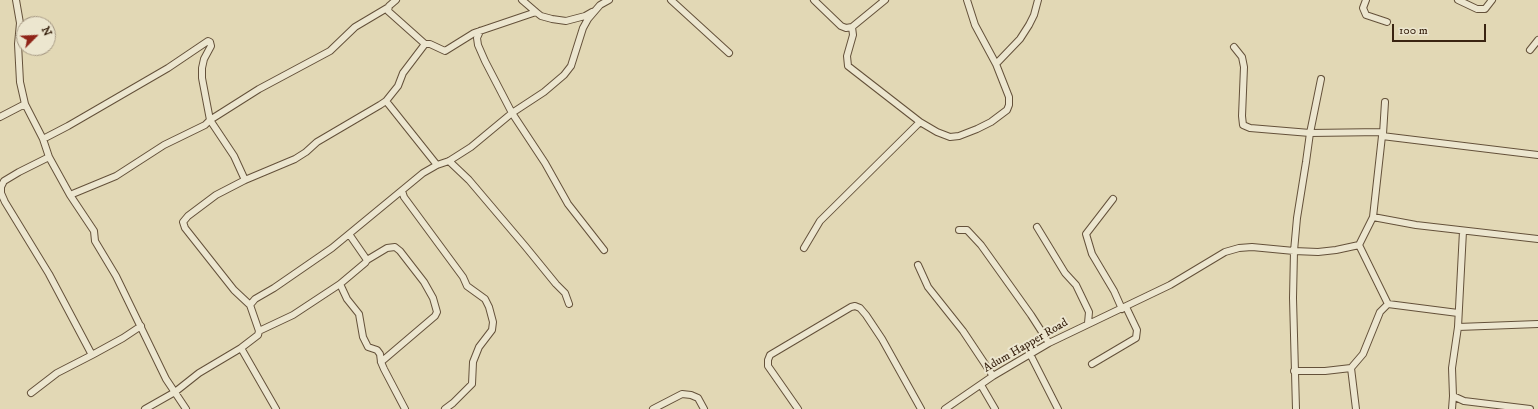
<!DOCTYPE html>
<html>
<head>
<meta charset="utf-8">
<style>
  body { margin:0 }
  #map { position:relative; width:1538px; height:409px; overflow:hidden; background:#e2d8b5; font-family:"IM FELL DW Pica",serif }
  canvas { display:block }
  .north { position:absolute; left:16px; top:16px; width:40px; height:40px; box-sizing:border-box; background:#ece6cf; border:1px solid #a59883; border-radius:50%; rotate:66deg; font-size:11px; font-weight:700; line-height:16px; text-align:center; color:#3a2411 }
  .north::after { content:''; display:block; margin:auto; width:14px; height:18px; background:#8f2418; clip-path:polygon(50% 0,100% 100%,50% 72%,0 100%) }
  .scale { position:absolute; left:1392px; top:24px; width:94px; height:18px; box-sizing:border-box; border:2px solid #3a2411; border-top:0; padding-left:5px; font-size:12px; line-height:14px; white-space:nowrap; color:#3a2411; -webkit-text-stroke:3px #ece6cf; paint-order:stroke }
</style>
</head>
<body>
<div id="map">
<canvas width="1538" height="409"></canvas>
<div class="north">N</div>
<div class="scale">100 m</div>
</div>
<script>
const g = document.querySelector('canvas').getContext('2d');
g.lineJoin = 'round';
function shape(rows) {
  const path = new Path2D();
  for (const r of rows) {
    path.moveTo(r[0], r[1]);
    for (let i = 2; i < r.length; i += 2) path.lineTo(r[i], r[i + 1]);
  }
  return path;
}
function trace(path, color, width, dash) {
  g.strokeStyle = color;
  g.lineWidth = width;
  g.lineCap = dash ? 'butt' : 'round';
  g.setLineDash(dash || []);
  g.stroke(path);
}
function drawText(font, color, halo, rows, align = 'center') {
  g.font = font + ' "IM FELL DW Pica",serif';
  g.lineWidth = 4;
  g.setLineDash([]);
  g.textBaseline = 'middle';
  g.strokeStyle = halo;
  g.fillStyle = color;
  for (const [text, x, y, turn = 0] of rows) {
    g.save();
    g.translate(x, y);
    g.rotate((+turn || 0) * Math.PI / 180);
    g.textAlign = isNaN(turn) ? turn : align;
    if (halo) g.strokeText(text, 0, 0);
    g.fillText(text, 0, 0);
    g.restore();
  }
}
const street = shape([
  [16,0,20,23,18,44,20,82,25,104,43,139,49,157,70,195,94,231,95,241,116,276,166,379,186,409],
  [396,0,389,6,388,11,425,44],
  [522,0,536,12],
  [671,0,729,53],
  [814,0,841,26,846,28,852,27,885,0],
  [967,0,975,25,996,64],
  [1366,0,1363,8,1366,15,1387,22],
  [1458,0,1477,9,1485,9,1492,0],
  [852,27,853,35,847,56,848,66,920,122],
  [480,31,477,38,478,45,485,61,512,113,545,163,568,204,604,250],
  [1234,47,1242,57,1244,67,1242,116,1243,125,1250,128,1310,133,1383,132],
  [1530,50,1538,40],
  [386,101,437,165],
  [0,117,25,104],
  [1383,134,1385,102],
  [43,139,68,126,168,68,208,41,210,42,211,46,204,59,202,68,202,78,210,120,259,89,330,51,355,27,387,8],
  [49,157,19,172,4,181,1,187,1,193,5,202,49,274,92,355,123,338,141,326],
  [449,161,469,180,525,246,556,284,565,293,569,304],
  [402,191,404,197,463,277,467,286,485,299,489,307,493,322,492,330,479,347,473,362,472,384,453,403,445,409],
  [70,195,116,176,164,145,205,125,210,120,234,156,245,180],
  [1113,199,1086,234,1092,254,1114,291,1122,309],
  [1373,217,1416,225,1538,239],
  [1037,227,1065,273,1076,285,1089,312,1088,323],
  [959,230,967,230,981,245,1031,315,1049,343],
  [1463,231,1458,327,1452,368,1453,396,1464,401,1530,409],
  [1359,245,1388,304,1458,313],
  [804,248,820,221,920,122,937,132,950,137,959,136,977,129,991,122,1007,110,1009,105,1009,97,996,64,1020,39,1029,25,1034,15,1038,0],
  [367,260,387,248,395,247,400,251,424,282,433,298,437,312,435,316,381,362],
  [918,265,928,287,963,331,993,376],
  [340,284,347,299,359,314,363,337,368,347,377,350,380,354,381,362,384,369,405,409],
  [250,305,234,290,185,228,183,222,188,216,216,195,245,180,295,159,306,152,317,142,380,105,386,101,398,86,403,73,425,44,430,44,445,51,474,33,536,12,541,16,552,19,566,21,585,16,592,12],
  [1458,327,1538,324],
  [259,331,293,315,340,284,365,263,367,260,349,234],
  [241,348,276,409],
  [1030,354,1058,409],
  [1092,364,1136,338,1137,330,1126,307],
  [1351,368,1363,354,1380,312,1388,304],
  [1294,371,1325,371,1351,368,1356,409],
  [981,385,995,409],
  [31,393,57,373,92,355],
  [145,409,175,392,199,373,241,348,258,335,259,331,250,305,255,299,274,288,332,248,423,173,437,165,449,161,471,147,512,113,544,92,564,75,571,66,583,28,588,19,600,5,609,0],
  [653,409,682,394,691,395,698,398,704,409],
  [798,409,768,366,768,360,770,355,851,307,855,306,860,308,866,315,882,339,921,409],
  [945,409,993,376,1049,343,1170,285,1225,252,1239,248,1252,247,1294,251,1318,252,1336,250,1359,245,1373,217,1382,136,1538,155],
  [1296,409,1293,298,1294,251,1297,218,1306,162,1310,133,1321,79],
  [1452,409,1453,396]
]);
trace(street, '#64513a', 8);
trace(street, '#ece6cf', 6);
drawText('12px', '#3a2411', '#ece6cf', [
  ["Adum Happer Road",1026,346,-30]
]);
</script>
</body>
</html>
